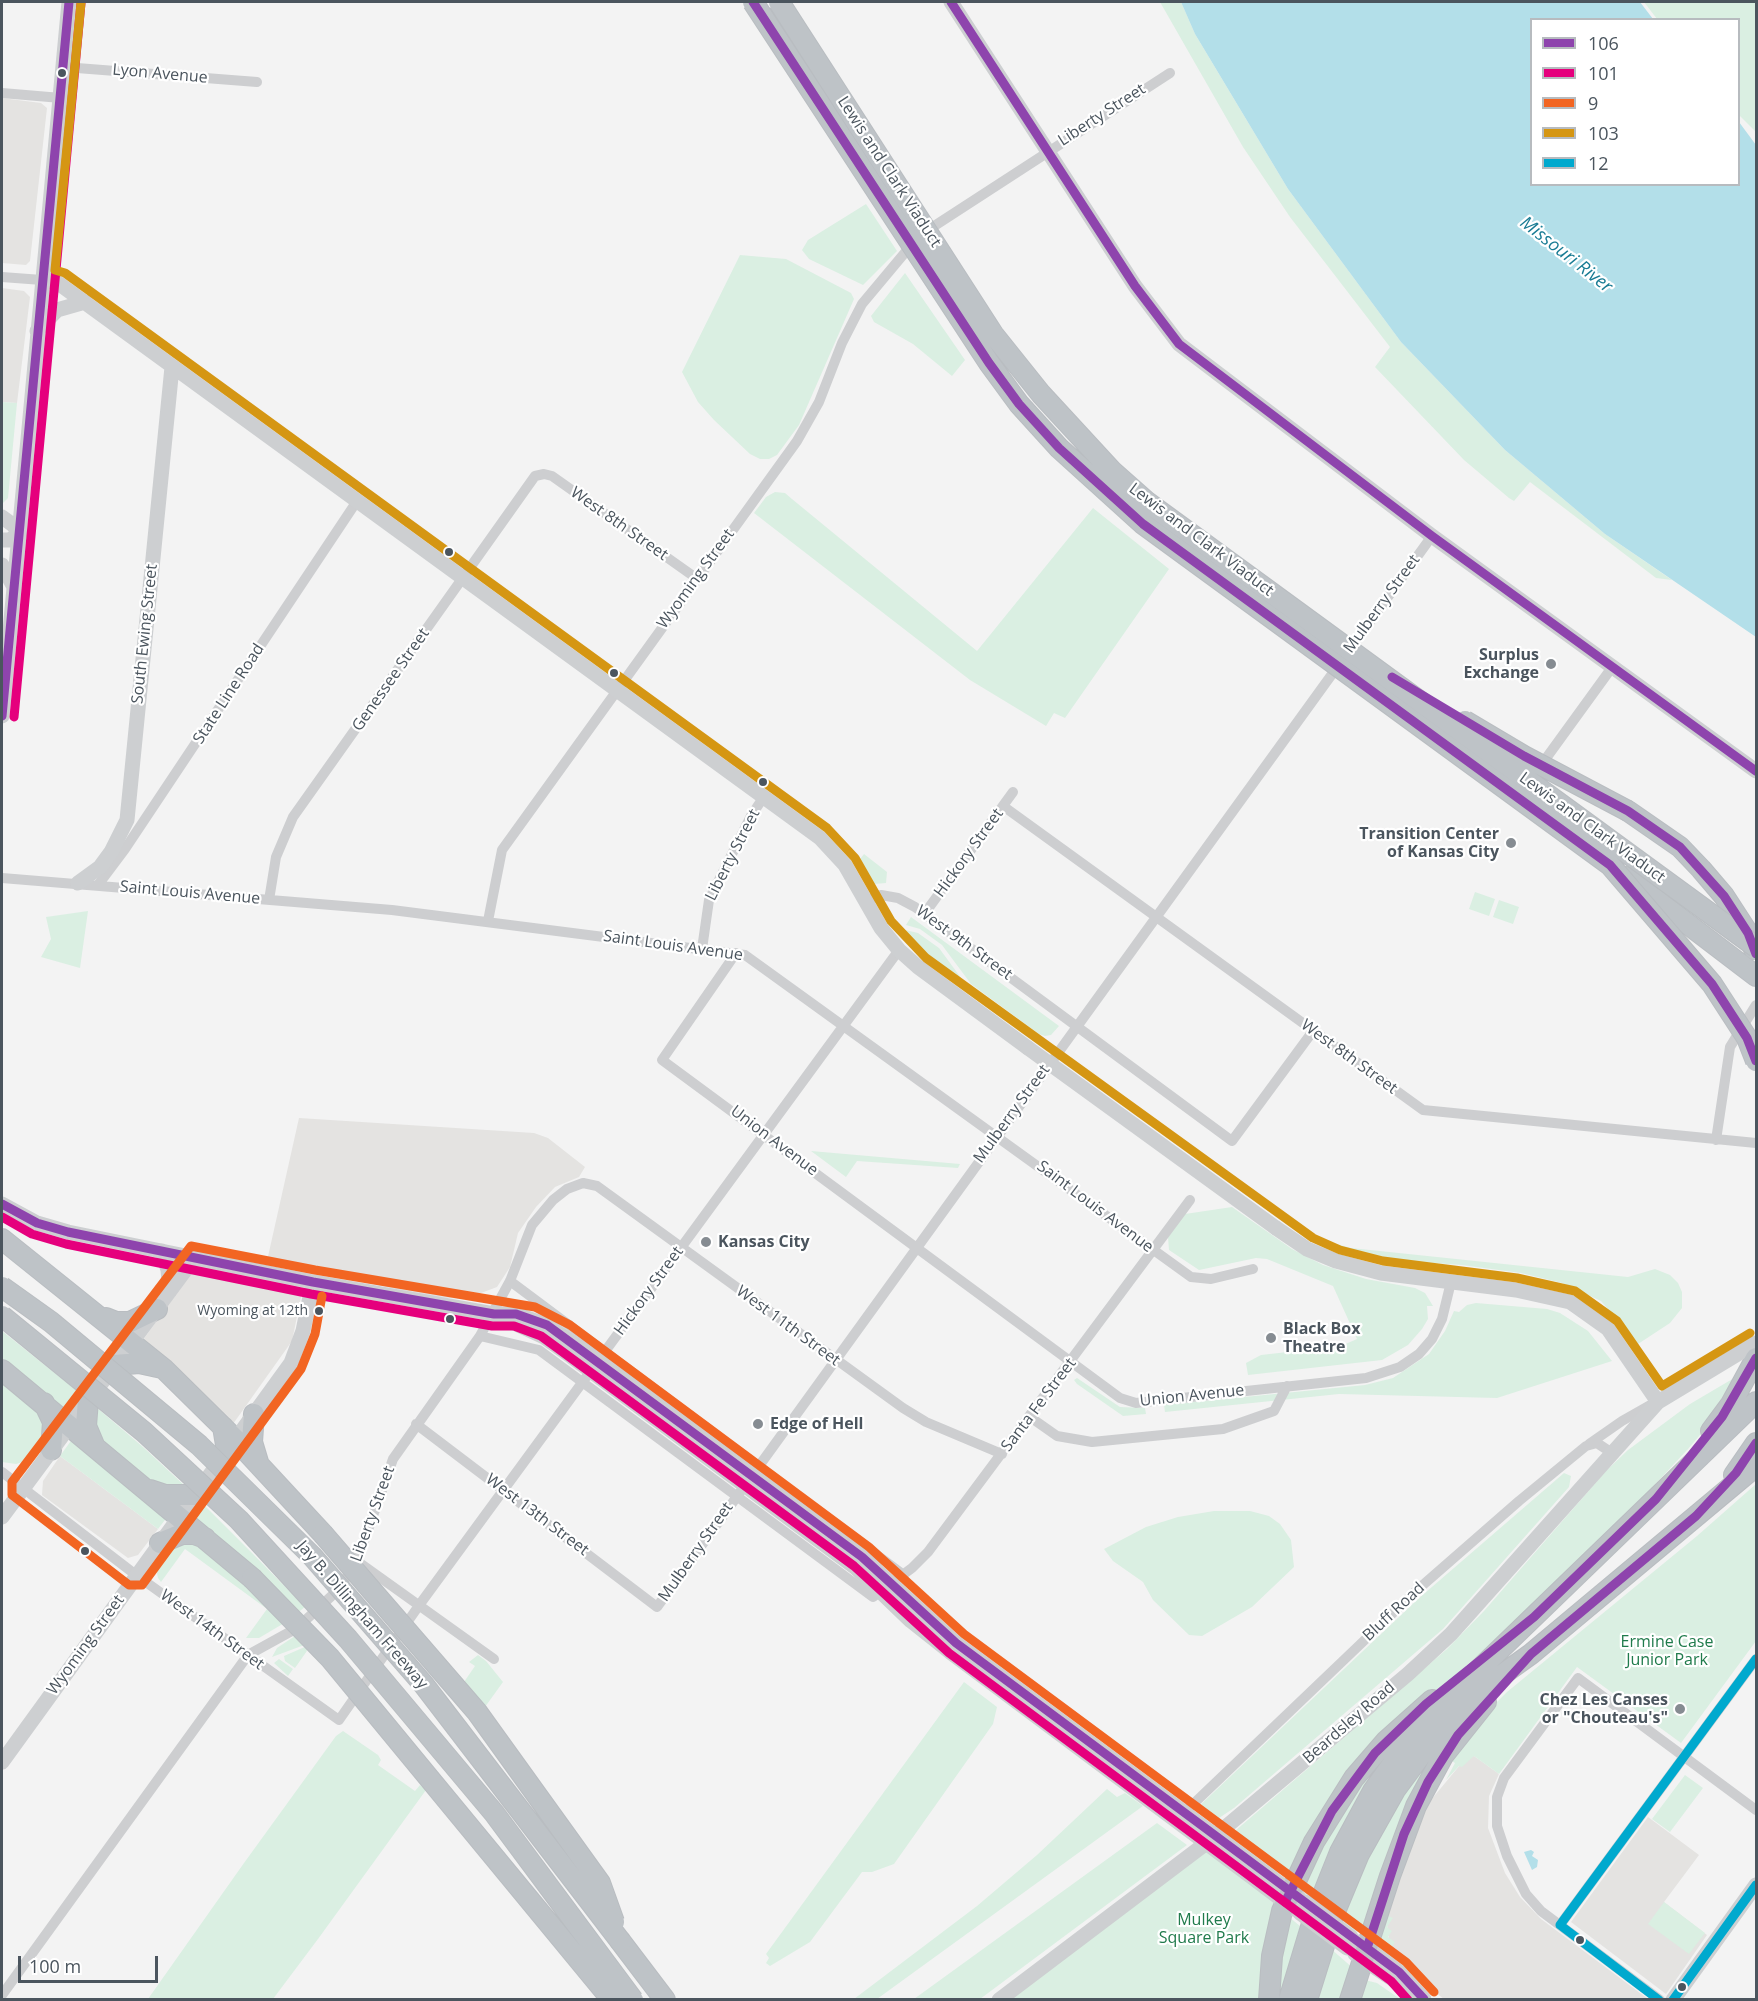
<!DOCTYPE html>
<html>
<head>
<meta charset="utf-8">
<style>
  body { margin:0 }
  #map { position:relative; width:1758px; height:2001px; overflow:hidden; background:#f3f3f3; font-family:"Open Sans",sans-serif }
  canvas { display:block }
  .frame { position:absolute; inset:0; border:3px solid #4b555e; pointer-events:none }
  .legend { position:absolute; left:1530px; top:18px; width:210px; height:168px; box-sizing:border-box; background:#fff; border:2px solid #b7bbbf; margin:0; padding:8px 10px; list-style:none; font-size:18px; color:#4b555e }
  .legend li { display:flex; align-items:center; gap:12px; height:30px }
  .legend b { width:30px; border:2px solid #b7bbbf }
  .scale { position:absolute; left:18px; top:1956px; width:140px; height:27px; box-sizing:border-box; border:3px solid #4b555e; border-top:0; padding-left:8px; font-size:18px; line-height:21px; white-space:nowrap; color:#4b555e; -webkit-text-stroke:4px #fff; paint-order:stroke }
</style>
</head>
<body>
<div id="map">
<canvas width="1758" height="2001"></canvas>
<div class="frame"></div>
<ul class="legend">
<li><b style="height:8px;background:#8e44ad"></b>106</li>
<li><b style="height:8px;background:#e5007d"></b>101</li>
<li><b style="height:8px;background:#f26522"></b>9</li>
<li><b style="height:8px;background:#d59613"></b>103</li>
<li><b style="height:8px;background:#00a9ce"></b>12</li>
</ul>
<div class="scale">100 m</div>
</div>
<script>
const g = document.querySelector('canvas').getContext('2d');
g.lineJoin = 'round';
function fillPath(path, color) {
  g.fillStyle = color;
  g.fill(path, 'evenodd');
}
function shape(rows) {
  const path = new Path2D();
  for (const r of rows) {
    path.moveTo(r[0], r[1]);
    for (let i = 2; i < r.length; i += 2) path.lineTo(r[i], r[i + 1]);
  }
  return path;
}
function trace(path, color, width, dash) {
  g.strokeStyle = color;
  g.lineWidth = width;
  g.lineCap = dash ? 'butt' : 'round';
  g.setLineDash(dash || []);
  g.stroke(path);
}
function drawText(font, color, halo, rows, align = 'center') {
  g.font = font + ' "Open Sans",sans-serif';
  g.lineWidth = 4.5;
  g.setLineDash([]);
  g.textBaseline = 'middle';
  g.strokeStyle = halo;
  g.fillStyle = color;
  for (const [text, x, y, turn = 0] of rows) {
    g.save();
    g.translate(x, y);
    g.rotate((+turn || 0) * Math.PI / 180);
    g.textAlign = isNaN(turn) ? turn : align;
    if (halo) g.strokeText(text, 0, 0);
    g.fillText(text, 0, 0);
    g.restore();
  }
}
fillPath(shape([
  [2,98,41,103,47,108,30,261,26,265,2,263],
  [2,288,24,291,30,297,17,403,2,402],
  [299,1118,534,1133,548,1138,585,1167,579,1177,555,1187,536,1207,518,1233,510,1267,497,1287,465,1299,432,1297,267,1261],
  [200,1265,295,1284,302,1292,292,1341,233,1424,143,1340,194,1269],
  [60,1456,158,1529,138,1555,128,1558,42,1495,43,1481],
  [1470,1753,1499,1774,1489,1796,1488,1828,1505,1873,1520,1897,1541,1919,1648,1999,1444,1999,1391,1959,1386,1915,1426,1806],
  [1648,1817,1699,1855,1664,1902,1707,1935,1666,1994,1571,1922]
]), '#e4e3e1');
fillPath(shape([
  [1160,2,1181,2,1195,34,1288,189,1401,342,1505,450,1605,534,1672,580,1656,578,1530,482,1514,501,1509,498,1464,460,1375,367,1390,347,1290,217,1243,147],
  [1644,2,1756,2,1756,132,1739,115,1738,20,1657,19],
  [866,204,897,251,863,285,809,259,802,250,808,240],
  [740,255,786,259,851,293,854,299,799,425,777,455,769,459,760,459,750,454,714,420,698,402,682,372],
  [905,273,965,360,952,376,913,344,874,322,871,316],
  [2,402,17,403,8,498,2,504],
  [775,492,785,493,792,499,977,651,1093,508,1169,569,1065,718,1054,713,1046,726,970,680,754,513,766,497],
  [864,854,887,872,886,883,874,884,867,880,857,863],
  [1475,892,1495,899,1489,916,1469,909],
  [1499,900,1519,907,1513,924,1493,917],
  [88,911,80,968,41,957,51,939,46,917],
  [911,917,1059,1026,1051,1035,1045,1036,1039,1034,971,984,942,945,920,929,906,925],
  [897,928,918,933,939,948,967,986,1039,1039,1042,1046,947,976,914,948],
  [811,1151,960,1164,958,1168,857,1161,846,1177],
  [1232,1207,1292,1249,1323,1265,1366,1279,1415,1288,1425,1293,1433,1306,1427,1306,1428,1319,1422,1329,1408,1345,1382,1360,1248,1375,1246,1363,1261,1355,1341,1346,1357,1339,1333,1286,1267,1259,1256,1258,1199,1270,1169,1250,1168,1237,1185,1214],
  [1311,1237,1351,1248,1628,1277,1655,1269,1670,1275,1678,1283,1682,1292,1682,1308,1670,1323,1638,1344,1601,1301,1562,1283,1521,1273,1462,1265,1361,1258,1326,1246],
  [1476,1303,1547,1309,1560,1313,1588,1331,1612,1361,1497,1398,1339,1394,1165,1412,1164,1405,1365,1385,1393,1378,1429,1354,1445,1331,1454,1311,1459,1312,1467,1305],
  [2,1331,81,1394,67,1413,2,1364],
  [1746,1371,1711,1422,1688,1449,1596,1548,1530,1611,1394,1728,1288,1872,1278,1874,1228,1837,1447,1649,1484,1611,1606,1471,1628,1450,1690,1404],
  [2,1378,43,1413,45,1442,41,1449,32,1459,16,1464,2,1462],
  [1077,1378,1120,1407,1145,1408,1146,1414,1123,1416,1077,1384,1074,1380],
  [96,1407,143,1447,185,1486,157,1488,94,1434],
  [73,1438,168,1516,158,1529,60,1456],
  [1564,1473,1571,1476,1569,1487,1443,1629,1234,1808,1219,1818,1211,1820,1196,1809,1418,1599],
  [1756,1484,1756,1641,1681,1743,1577,1667,1499,1774,1474,1756,1462,1767,1459,1766,1446,1780,1455,1763,1450,1760,1487,1712,1507,1692,1697,1536],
  [201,1502,254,1555,305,1607,296,1614,191,1515],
  [1214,1511,1250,1511,1269,1516,1280,1524,1291,1540,1294,1567,1252,1607,1202,1636,1189,1635,1153,1600,1143,1582,1113,1561,1104,1549,1146,1527,1178,1517],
  [199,1542,286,1622,259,1638,246,1638,267,1609,185,1549,161,1582,158,1578,155,1564,167,1545],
  [298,1634,307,1644,272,1657,277,1648],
  [307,1646,309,1648,295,1668,285,1661,284,1656],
  [478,1655,486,1661,503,1682,485,1707,464,1682,475,1666,469,1662],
  [279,1659,293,1669,288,1676,274,1663],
  [964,1682,997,1707,993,1724,894,1864,872,1872,862,1872,810,1942,770,1966,766,1963,769,1958,766,1954],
  [1452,1728,1363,1931,1355,1932,1340,1921,1360,1872,1402,1793],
  [343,1731,378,1755,381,1760,378,1765,415,1791,420,1785,426,1790,318,1939,273,1999,148,1999,244,1863,336,1736],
  [1397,1739,1363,1792,1313,1898,1309,1897,1300,1890,1344,1804],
  [1685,1775,1703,1788,1670,1832,1652,1819],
  [1107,1789,1117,1797,1125,1793,1143,1806,877,1999,854,1999,977,1906,1037,1855],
  [1157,1823,1187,1845,980,1999,914,1999],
  [1203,1841,1285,1902,1289,1917,1300,1926,1281,1999,996,2000],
  [1664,1902,1705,1933,1689,1954,1648,1924],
  [1386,1915,1393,1918,1387,1927,1392,1931,1388,1937,1395,1942,1391,1948,1396,1953,1391,1959,1377,1947],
  [1330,1948,1354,1969,1343,1999,1317,2000],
  [1365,1980,1377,1983,1400,1999,1355,2000]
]), '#daefe2');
fillPath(shape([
  [1181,2,1640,2,1653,19,1532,20,1532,184,1738,184,1739,122,1756,145,1756,637,1605,534,1505,450,1401,342,1288,189,1195,34],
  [1531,1850,1534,1852,1532,1856,1538,1860,1537,1867,1532,1870,1524,1852]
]), '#b3dfe9');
const highway = shape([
  [1628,811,1680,847,1701,869,1724,896,1748,933,1754,949],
  [1626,877,1756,976],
  [2,1239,164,1369,235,1439,323,1534],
  [106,1318,116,1322,130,1322,157,1309],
  [115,1365,139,1363,162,1368],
  [2,1370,252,1578],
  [88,1400,86,1426,94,1445],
  [44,1403,53,1422,51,1450],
  [254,1414,252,1442,258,1462],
  [223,1427,226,1445,224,1455],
  [1711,1431,1731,1404,1756,1358],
  [1734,1475,1756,1443],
  [150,1490,165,1495,195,1495],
  [160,1543,182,1534,194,1534,205,1538],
  [621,1942,665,2000],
  [1269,2000,1272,1956,1282,1911,1314,1842,1354,1778,1386,1741,1432,1700],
  [1289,2000,1314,1917,1340,1852,1373,1791,1404,1748,1462,1686,1756,1402],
  [1307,2000,1334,1914,1359,1854,1395,1790,1429,1744,1492,1682,1531,1654,1756,1466],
  [1350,2000,1390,1876,1416,1806,1443,1756,1486,1702]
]);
trace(highway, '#b9bdc1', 22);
trace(shape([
  [64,67,257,82],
  [2,93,61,98],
  [925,232,1170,73],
  [2,277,42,280],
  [1539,768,1613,666],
  [1003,806,1423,1110,1756,1143],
  [2,878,392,910,745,955,1191,1277,1211,1279,1253,1269],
  [98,885,125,849,357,501],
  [269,900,276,857,293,817,535,476,544,474,552,476,696,578],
  [866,901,881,895,898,898,915,907,1232,1141,1313,1031],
  [925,913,1013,792],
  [488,921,502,850,797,441,819,402,842,343,862,304,913,243],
  [702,949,709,900,751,816,763,798],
  [736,953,662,1060,1120,1398,1136,1403,1366,1378,1400,1367,1419,1354,1432,1339,1442,1319,1451,1282],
  [1716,1140,1730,1047,1756,1005],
  [510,1281,901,1573],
  [480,1336,539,1350,873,1597,912,1568,928,1552,1190,1200],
  [1030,1417,1057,1436,1092,1442,1223,1429,1274,1411,1287,1386],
  [416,1424,657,1607,1432,536],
  [1589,1444,1622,1421,1652,1404],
  [2,1472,136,1575,339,1720,420,1604,899,950],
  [357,1561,494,1659],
  [1189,1808,1416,1591,1519,1501,1586,1446,1597,1443,1612,1453],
  [1560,1925,1756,1659],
  [2,1995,248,1655,297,1628,338,1590,357,1561,393,1459,480,1336,510,1281,532,1225,553,1200,567,1189,583,1183,597,1186,903,1408,926,1422,1002,1454],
  [1660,2000,1541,1911,1526,1894,1507,1856,1497,1826,1497,1797,1504,1778,1578,1678,1756,1810]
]), '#cdced0', 10);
trace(shape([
  [951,2,1135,286,1179,344,1432,536,1756,771],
  [42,280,58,283,820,838,845,865,881,928,899,950,918,967,1028,1048],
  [37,331,57,310,85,302],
  [2,517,13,525,20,534],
  [2,540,9,540,20,534],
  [2,565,14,587],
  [2,716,69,2],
  [78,883,100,867,111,852,127,820,172,367],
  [2,1204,37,1223,68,1232,313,1282,494,1314,516,1314,547,1325,580,1348],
  [1276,1228,1307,1249,1336,1261,1381,1273,1516,1290,1570,1302,1608,1329,1658,1402],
  [162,1251,168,1270,170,1291],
  [497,1315,544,1337,572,1357],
  [2,1517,195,1257],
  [2,1762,291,1363,303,1331,313,1282],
  [1224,1842,1299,1898],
  [1265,1887,1294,1909],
  [1359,1942,1399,1972,1424,1999],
  [1355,1954,1412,1992],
  [999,2000,1209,1841,1408,1674,1451,1634,1658,1402,1756,1343],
  [1673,2000,1756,1885]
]), '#cdcfd1', 15);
trace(highway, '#bec3c7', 20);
const highwayBridge = shape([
  [753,2,989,363,1019,404,1059,448,1143,524,1610,865,1712,984,1747,1038,1756,1061],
  [779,2,993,334,1041,394,1112,471,1147,502,1756,947],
  [1465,721,1524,756,1628,811],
  [2,1287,51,1322,199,1445,312,1556,424,1685,621,1942],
  [2,1316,144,1432,239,1520,348,1639,494,1813,633,2000],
  [323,1534,477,1712,600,1883,614,1922],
  [252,1578,330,1658,612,2000]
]);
trace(highwayBridge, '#b9bdc1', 22, []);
trace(shape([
  [1028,1048,1276,1228],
  [580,1348,862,1557,956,1643,1224,1842],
  [572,1357,856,1568,911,1621,950,1652,1265,1887],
  [1305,1902,1351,1937],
  [1300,1913,1347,1948]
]), '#cdcfd1', 15);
trace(highwayBridge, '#bec3c7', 20);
trace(shape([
  [753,2,989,363,1019,404,1059,448,1143,524,1610,865,1712,984,1747,1038,1756,1061],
  [951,2,1135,286,1179,344,1432,536,1756,771],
  [1392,677,1524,756,1628,811,1680,847,1724,896,1748,933,1756,954],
  [2,716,69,2],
  [2,1204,37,1223,68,1232,313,1282,494,1314,516,1314,547,1325,862,1557,956,1643,1399,1972,1424,1999],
  [1285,1902,1332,1811,1375,1753,1426,1704,1534,1617,1656,1499,1722,1417,1756,1358],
  [1367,1948,1404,1834,1428,1782,1458,1735,1531,1654,1696,1516,1736,1473,1756,1443]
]), '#8e44ad', 9);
trace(shape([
  [14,717,81,3],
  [2,1217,32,1234,66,1244,311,1294,492,1326,514,1326,541,1336,854,1566,949,1653,1391,1981,1408,2000]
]), '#e5007d', 9);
trace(shape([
  [322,1296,315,1334,301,1369,142,1585,129,1585,12,1495,12,1482,191,1246,315,1270,535,1307,570,1325,869,1547,964,1634,1406,1962,1434,1992]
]), '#f26522', 9);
trace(shape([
  [81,3,55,270,65,273,827,828,855,858,891,921,926,958,1313,1238,1340,1250,1383,1261,1517,1278,1575,1291,1617,1321,1662,1386,1750,1333]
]), '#d59613', 9);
trace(shape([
  [1659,2000,1560,1925,1756,1659],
  [1673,2000,1756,1885]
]), '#00a9ce', 9);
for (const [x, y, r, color] of [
  [62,73,5,"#4b555e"],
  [449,552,5,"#4b555e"],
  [1551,664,6,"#868c92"],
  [614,673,5,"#4b555e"],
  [763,782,5,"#4b555e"],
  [1511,843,6,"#868c92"],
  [706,1242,6,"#868c92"],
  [319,1311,5,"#4b555e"],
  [450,1319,5,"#4b555e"],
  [1271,1338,6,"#868c92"],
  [758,1424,6,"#868c92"],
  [85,1551,5,"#4b555e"],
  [1680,1709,6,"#868c92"],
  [1580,1940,5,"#4b555e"],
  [1682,1987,5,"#4b555e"]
]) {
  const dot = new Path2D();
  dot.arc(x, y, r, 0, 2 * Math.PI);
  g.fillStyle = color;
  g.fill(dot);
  trace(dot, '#fff', 2);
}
drawText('14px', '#4b555e', '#fff', [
  ["Wyoming at 12th",308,1311]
], 'right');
drawText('16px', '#4b555e', '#fff', [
  ["Lyon Avenue",160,74,5],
  ["Liberty Street",1102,115,-33],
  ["Lewis and Clark Viaduct",889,172,57],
  ["West 8th Street",619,524,35],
  ["Lewis and Clark Viaduct",1201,540,37],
  ["Wyoming Street",696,579,-54],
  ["Mulberry Street",1382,604,-54],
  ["South Ewing Street",145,634,-84],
  ["Genessee Street",391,680,-55],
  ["State Line Road",229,694,-57],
  ["Lewis and Clark Viaduct",1592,828,36],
  ["Hickory Street",969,853,-54],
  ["Liberty Street",733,855,-63],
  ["Saint Louis Avenue",190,893,5],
  ["West 9th Street",964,943,36],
  ["Saint Louis Avenue",673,946,8],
  ["West 8th Street",1349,1057,36],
  ["Mulberry Street",1012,1114,-54],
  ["Union Avenue",774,1141,37],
  ["Saint Louis Avenue",1095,1207,37],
  ["Hickory Street",649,1291,-54],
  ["West 11th Street",788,1326,36],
  ["Union Avenue",1192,1396,-6],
  ["Santa Fe Street",1039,1405,-53],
  ["Liberty Street",373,1514,-70],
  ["West 13th Street",537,1515,37],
  ["Mulberry Street",696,1552,-55],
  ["Bluff Road",1394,1612,-43],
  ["Jay B. Dillingham Freeway",362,1615,49],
  ["West 14th Street",212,1630,36],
  ["Wyoming Street",86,1645,-54],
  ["Beardsley Road",1349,1723,-41]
]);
drawText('bold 16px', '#4b555e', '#fff', [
  ["Surplus",1539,655],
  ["Exchange",1539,673],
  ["Transition Center",1499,834],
  ["of Kansas City",1499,852],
  ["Kansas City",718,1242,"left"],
  ["Black Box",1283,1329,"left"],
  ["Theatre",1283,1347,"left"],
  ["Edge of Hell",770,1424,"left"],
  ["Chez Les Canses",1668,1700],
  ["or \"Chouteau's\"",1668,1718]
], 'right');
drawText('16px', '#207b4c', '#fff', [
  ["Ermine Case",1667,1642],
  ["Junior Park",1667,1660],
  ["Mulkey",1204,1920],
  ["Square Park",1204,1938]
]);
drawText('italic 18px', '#197c94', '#fff', [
  ["Missouri River",1566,255,38]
]);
</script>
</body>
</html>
